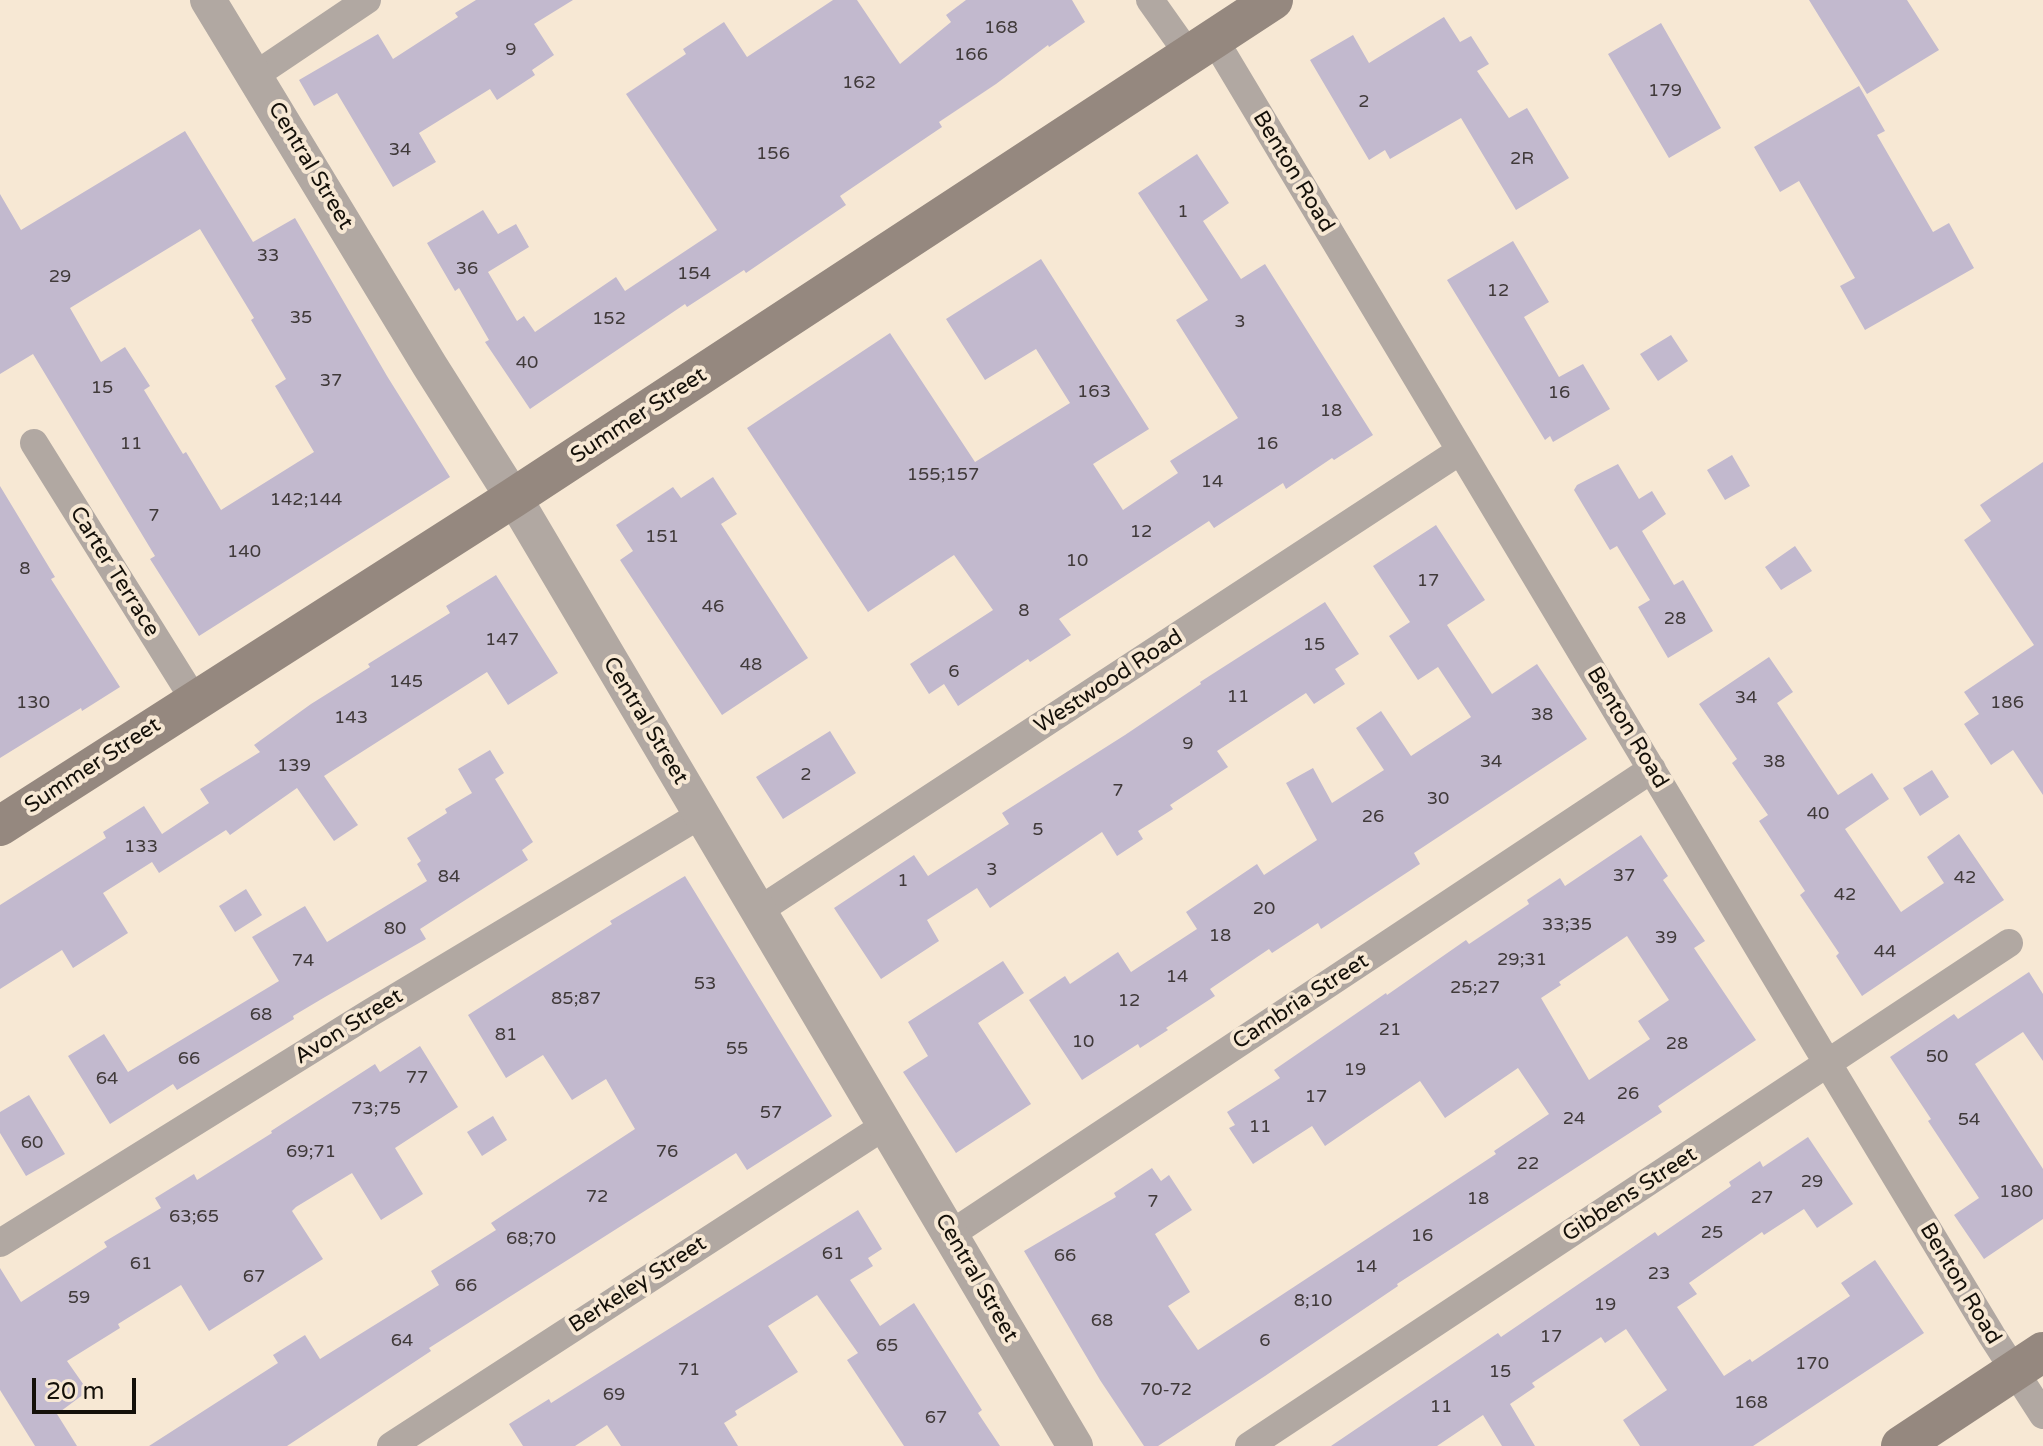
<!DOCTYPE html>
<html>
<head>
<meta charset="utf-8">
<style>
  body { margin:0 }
  #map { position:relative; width:2043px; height:1446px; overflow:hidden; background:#f7e8d4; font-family:"Varela Round",sans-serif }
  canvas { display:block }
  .scale { position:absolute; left:32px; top:1378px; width:104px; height:36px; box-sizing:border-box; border:4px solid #141009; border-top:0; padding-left:10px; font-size:24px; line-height:28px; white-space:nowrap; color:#141009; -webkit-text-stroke:6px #f7e8d4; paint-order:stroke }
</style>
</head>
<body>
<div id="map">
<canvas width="2043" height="1446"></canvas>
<div class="scale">20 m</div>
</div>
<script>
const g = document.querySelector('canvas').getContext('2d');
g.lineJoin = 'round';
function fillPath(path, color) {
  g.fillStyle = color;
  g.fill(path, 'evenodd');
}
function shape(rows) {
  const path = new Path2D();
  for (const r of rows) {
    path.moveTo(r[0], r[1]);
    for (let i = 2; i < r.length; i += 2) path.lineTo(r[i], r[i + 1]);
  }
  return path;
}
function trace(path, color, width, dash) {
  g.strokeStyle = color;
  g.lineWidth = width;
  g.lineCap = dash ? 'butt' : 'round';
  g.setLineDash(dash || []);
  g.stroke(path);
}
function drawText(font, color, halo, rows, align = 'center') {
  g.font = font + ' "Varela Round",sans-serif';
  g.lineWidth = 8;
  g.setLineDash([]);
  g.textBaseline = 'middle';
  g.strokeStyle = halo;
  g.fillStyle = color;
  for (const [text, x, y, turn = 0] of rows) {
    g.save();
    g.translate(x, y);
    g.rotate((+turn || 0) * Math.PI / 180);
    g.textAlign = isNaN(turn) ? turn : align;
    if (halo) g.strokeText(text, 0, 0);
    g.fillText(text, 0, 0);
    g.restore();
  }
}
fillPath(shape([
  [476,0,573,0,534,24,554,55,532,70,535,75,497,100,490,89,419,133,436,162,393,187,337,93,314,106,299,80,378,34,393,59,458,17,455,13],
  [833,0,857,0,900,64,951,22,946,15,966,0,1072,0,1085,22,1049,47,1048,45,996,84,939,122,942,127,840,196,846,205,746,273,744,270,687,307,685,304,530,409,485,342,489,340,459,288,455,291,427,243,483,210,498,234,516,224,529,247,488,272,517,321,524,316,535,332,616,277,625,291,717,230,626,94,686,54,683,49,724,22,747,57],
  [1809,0,1907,0,1939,50,1867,94],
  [1444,17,1460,42,1471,36,1489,64,1477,71,1509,118,1527,108,1569,178,1516,210,1461,118,1390,159,1385,150,1369,160,1310,60,1353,35,1369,63],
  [1661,23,1721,128,1669,158,1608,54],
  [1859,86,1885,131,1877,135,1933,232,1949,223,1974,268,1865,330,1840,286,1855,278,1799,181,1780,192,1754,147],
  [185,131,253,242,295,218,387,376,450,477,199,636,150,559,155,556,33,354,0,374,0,194,21,230],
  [200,229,254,318,251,320,286,379,275,386,314,452,221,510,186,452,183,454,144,390,150,386,125,347,101,362,70,308],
  [1197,154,1229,203,1203,221,1241,279,1265,264,1373,435,1334,460,1332,458,1286,489,1283,483,1214,528,1209,521,1059,619,1071,635,1030,662,1028,659,958,706,944,684,929,694,910,664,993,610,954,555,868,612,747,428,890,333,975,462,1070,403,1036,349,985,380,946,319,1041,259,1149,429,1093,464,1123,510,1178,473,1170,461,1238,418,1176,320,1208,300,1138,193],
  [1513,241,1549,302,1524,317,1559,377,1583,364,1610,409,1553,442,1550,436,1545,440,1447,280],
  [1671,335,1688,361,1658,381,1640,354],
  [1732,455,1750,486,1725,500,1707,470],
  [2043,462,2043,795,2013,750,1991,765,1964,724,1979,714,1964,692,2034,645,1964,540,1991,521,1980,505],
  [1618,464,1639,499,1652,491,1666,514,1642,531,1674,585,1683,580,1713,631,1668,658,1638,607,1650,600,1617,546,1610,550,1574,490,1577,485],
  [713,477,737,514,721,524,808,658,722,715,620,560,633,551,616,525,673,487,681,498],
  [0,486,55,577,51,579,120,687,82,711,81,708,0,758],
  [1436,525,1485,600,1447,625,1492,694,1537,664,1587,739,1414,853,1420,864,1321,929,1318,923,1272,953,1269,949,1210,989,1215,996,1166,1028,1168,1030,1140,1048,1138,1044,1082,1080,1029,1000,1065,976,1070,984,1118,952,1131,972,1197,929,1186,912,1257,864,1264,875,1317,840,1286,783,1313,768,1332,803,1384,770,1356,728,1381,711,1411,756,1471,717,1438,667,1418,680,1389,636,1410,622,1373,566],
  [1795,546,1812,571,1781,590,1765,567],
  [496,575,558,673,508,705,487,672,324,776,358,825,334,841,297,788,230,835,226,830,159,873,152,862,103,893,128,933,73,968,62,950,0,989,0,905,106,838,103,832,144,806,162,834,209,803,200,789,260,752,254,745,311,704,370,667,368,664,450,613,446,606],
  [1325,602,1359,654,1335,669,1345,684,1314,704,1306,693,1217,751,1228,767,1170,805,1173,809,1138,831,1143,839,1117,856,1102,832,990,908,977,888,927,920,939,941,881,979,834,908,914,855,928,876,1009,824,1002,813,1125,735,1201,684,1200,682],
  [1769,657,1793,692,1777,703,1838,795,1872,773,1889,799,1845,829,1901,912,1944,883,1927,857,1959,834,2004,900,1862,996,1836,956,1839,953,1800,895,1805,891,1759,821,1768,815,1732,763,1737,759,1699,704],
  [830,731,856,773,783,819,756,777],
  [490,750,504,773,495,779,533,842,522,850,528,860,420,929,426,939,325,997,293,1016,294,1019,177,1090,173,1084,110,1124,68,1056,104,1034,128,1072,279,981,252,937,305,906,327,942,427,881,417,864,421,861,407,838,447,813,445,809,472,793,458,769],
  [1932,770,1949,797,1920,816,1903,788],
  [1641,835,1668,876,1663,880,1705,941,1694,948,1756,1040,1658,1106,1662,1112,1397,1284,1398,1286,1265,1376,1158,1446,1144,1446,1100,1380,1024,1251,1116,1197,1114,1193,1152,1168,1161,1181,1169,1175,1192,1210,1155,1234,1190,1292,1168,1306,1198,1350,1496,1154,1494,1151,1549,1114,1518,1068,1445,1118,1420,1081,1325,1146,1312,1126,1253,1164,1229,1128,1235,1125,1227,1112,1280,1078,1274,1070,1386,993,1387,995,1466,940,1469,944,1529,904,1527,900,1560,878,1565,886],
  [1627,936,1669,1000,1638,1021,1650,1039,1589,1080,1541,998,1561,985,1559,982],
  [685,876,832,1116,747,1170,736,1153,429,1348,431,1351,287,1446,149,1446,278,1363,273,1355,305,1335,320,1359,439,1285,431,1271,496,1230,491,1223,635,1129,606,1079,572,1100,543,1055,506,1078,468,1015,612,924,610,921],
  [246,889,262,915,235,932,219,906],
  [1003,961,1024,993,978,1023,1031,1104,956,1153,903,1072,928,1056,908,1022],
  [2029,972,2043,994,2043,1061,2023,1032,1975,1064,2043,1169,2043,1219,1984,1259,1954,1215,1979,1198,1928,1121,1931,1119,1890,1057,1954,1014,1958,1019],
  [420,1046,458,1107,395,1148,423,1194,381,1220,352,1173,296,1207,292,1211,323,1259,209,1331,181,1285,118,1324,120,1328,67,1361,88,1391,57,1414,77,1446,35,1446,0,1390,0,1268,21,1302,107,1247,104,1242,161,1208,155,1198,194,1174,197,1180,272,1133,271,1131,375,1064,380,1072],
  [29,1095,65,1154,26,1176,0,1133,0,1112],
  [493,1116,507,1140,482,1156,467,1132],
  [1808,1137,1853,1204,1817,1228,1804,1209,1764,1235,1762,1232,1689,1283,1697,1294,1677,1307,1724,1376,1750,1359,1752,1362,1850,1296,1841,1283,1875,1260,1924,1333,1753,1446,1640,1446,1623,1420,1667,1390,1626,1329,1605,1343,1601,1337,1532,1383,1535,1387,1510,1404,1535,1446,1502,1446,1483,1415,1437,1446,1331,1446,1498,1333,1501,1337,1655,1232,1658,1236,1731,1186,1729,1182,1760,1161,1763,1167],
  [858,1210,882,1249,868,1258,873,1266,850,1280,880,1326,914,1303,982,1410,978,1413,1000,1446,904,1446,847,1360,858,1353,817,1295,768,1326,798,1372,735,1411,737,1415,724,1423,738,1446,621,1446,607,1425,575,1446,523,1446,509,1424,549,1399,551,1403]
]), '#c2b9ce');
trace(shape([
  [1150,0,1189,55],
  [1214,39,1828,1064,1992,1336,2043,1415],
  [254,76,367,0],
  [34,443,195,701],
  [758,911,1460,451],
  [951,1234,1652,769],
  [0,1243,370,1013,700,815],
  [391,1446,886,1125],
  [1249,1446,2009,943]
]), '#b1a8a2', 28);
trace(shape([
  [208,0,430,366,523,513,1075,1446]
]), '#b1a8a2', 36);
trace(shape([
  [0,826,513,498,1273,0],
  [1901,1446,2043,1352]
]), '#95887f', 40);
drawText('18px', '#403a3a', null, [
  ["168",1001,28],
  ["9",511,50],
  ["166",971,55],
  ["162",859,83],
  ["179",1665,91],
  ["2",1364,102],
  ["34",400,150],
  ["156",773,154],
  ["2R",1522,159],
  ["1",1183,212],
  ["33",268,256],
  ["36",467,269],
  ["154",694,274],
  ["29",60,277],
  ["12",1498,291],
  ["35",301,318],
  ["152",609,319],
  ["3",1240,322],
  ["40",527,363],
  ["37",331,381],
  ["15",102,388],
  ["163",1094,392],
  ["16",1559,393],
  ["18",1331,411],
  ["11",131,444],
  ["16",1267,444],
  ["155;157",943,475],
  ["14",1212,482],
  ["142;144",306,500],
  ["7",154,516],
  ["12",1141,532],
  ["151",662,537],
  ["140",244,552],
  ["10",1077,561],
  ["8",25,569],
  ["17",1428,581],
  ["46",713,607],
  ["8",1024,611],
  ["28",1675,619],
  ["147",502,640],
  ["15",1314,645],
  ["48",751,665],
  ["6",954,672],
  ["145",406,682],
  ["11",1238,697],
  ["34",1746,698],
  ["130",33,703],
  ["186",2007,703],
  ["38",1542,715],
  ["143",351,718],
  ["9",1188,744],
  ["34",1491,762],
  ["38",1774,762],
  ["139",294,766],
  ["2",806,775],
  ["7",1118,791],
  ["30",1438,799],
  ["40",1818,814],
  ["26",1373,817],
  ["5",1038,830],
  ["133",141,847],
  ["3",992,870],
  ["37",1624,876],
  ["84",449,877],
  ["42",1965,878],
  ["1",903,881],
  ["42",1845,895],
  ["20",1264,909],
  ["33;35",1567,925],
  ["80",395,929],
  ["18",1220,936],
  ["39",1666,938],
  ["44",1885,952],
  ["29;31",1522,960],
  ["74",303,961],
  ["14",1177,977],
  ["53",705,984],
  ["25;27",1475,988],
  ["85;87",576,999],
  ["12",1129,1001],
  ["68",261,1015],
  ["21",1390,1030],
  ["81",506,1035],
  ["10",1083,1042],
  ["28",1677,1044],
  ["55",737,1049],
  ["50",1937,1057],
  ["66",189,1059],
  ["19",1355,1070],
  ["77",417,1078],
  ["64",107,1079],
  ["26",1628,1094],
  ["17",1316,1097],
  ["73;75",376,1109],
  ["57",771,1113],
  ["24",1574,1119],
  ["54",1969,1120],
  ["11",1260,1127],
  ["60",32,1143],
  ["69;71",311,1152],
  ["76",667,1152],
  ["22",1528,1164],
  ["29",1812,1182],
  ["180",2016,1192],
  ["72",597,1197],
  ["27",1762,1198],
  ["18",1478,1199],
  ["7",1153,1202],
  ["63;65",194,1217],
  ["25",1712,1233],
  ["16",1422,1236],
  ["68;70",531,1239],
  ["61",833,1254],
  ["66",1065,1256],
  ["61",141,1264],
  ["14",1366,1267],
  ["23",1659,1274],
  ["67",254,1277],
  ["66",466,1286],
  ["59",79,1298],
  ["8;10",1313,1301],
  ["19",1605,1305],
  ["68",1102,1321],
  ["17",1551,1337],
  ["64",402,1341],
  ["6",1265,1341],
  ["65",887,1346],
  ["170",1812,1364],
  ["71",689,1370],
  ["15",1500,1372],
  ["70-72",1166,1390],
  ["69",614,1395],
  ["168",1751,1403],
  ["11",1441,1407],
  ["67",936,1418]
]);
drawText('22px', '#141009', '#f7e8d4', [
  ["Central Street",310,166,59],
  ["Benton Road",1293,172,59],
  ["Summer Street",639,416,-33],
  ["Carter Terrace",114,572,58],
  ["Westwood Road",1109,682,-33],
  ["Central Street",645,721,59],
  ["Benton Road",1627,728,59],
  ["Summer Street",93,766,-33],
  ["Cambria Street",1301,1002,-33],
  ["Avon Street",349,1027,-32],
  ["Gibbens Street",1630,1195,-33],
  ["Central Street",976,1278,60],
  ["Benton Road",1960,1284,59],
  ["Berkeley Street",638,1285,-33]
]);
</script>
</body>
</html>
